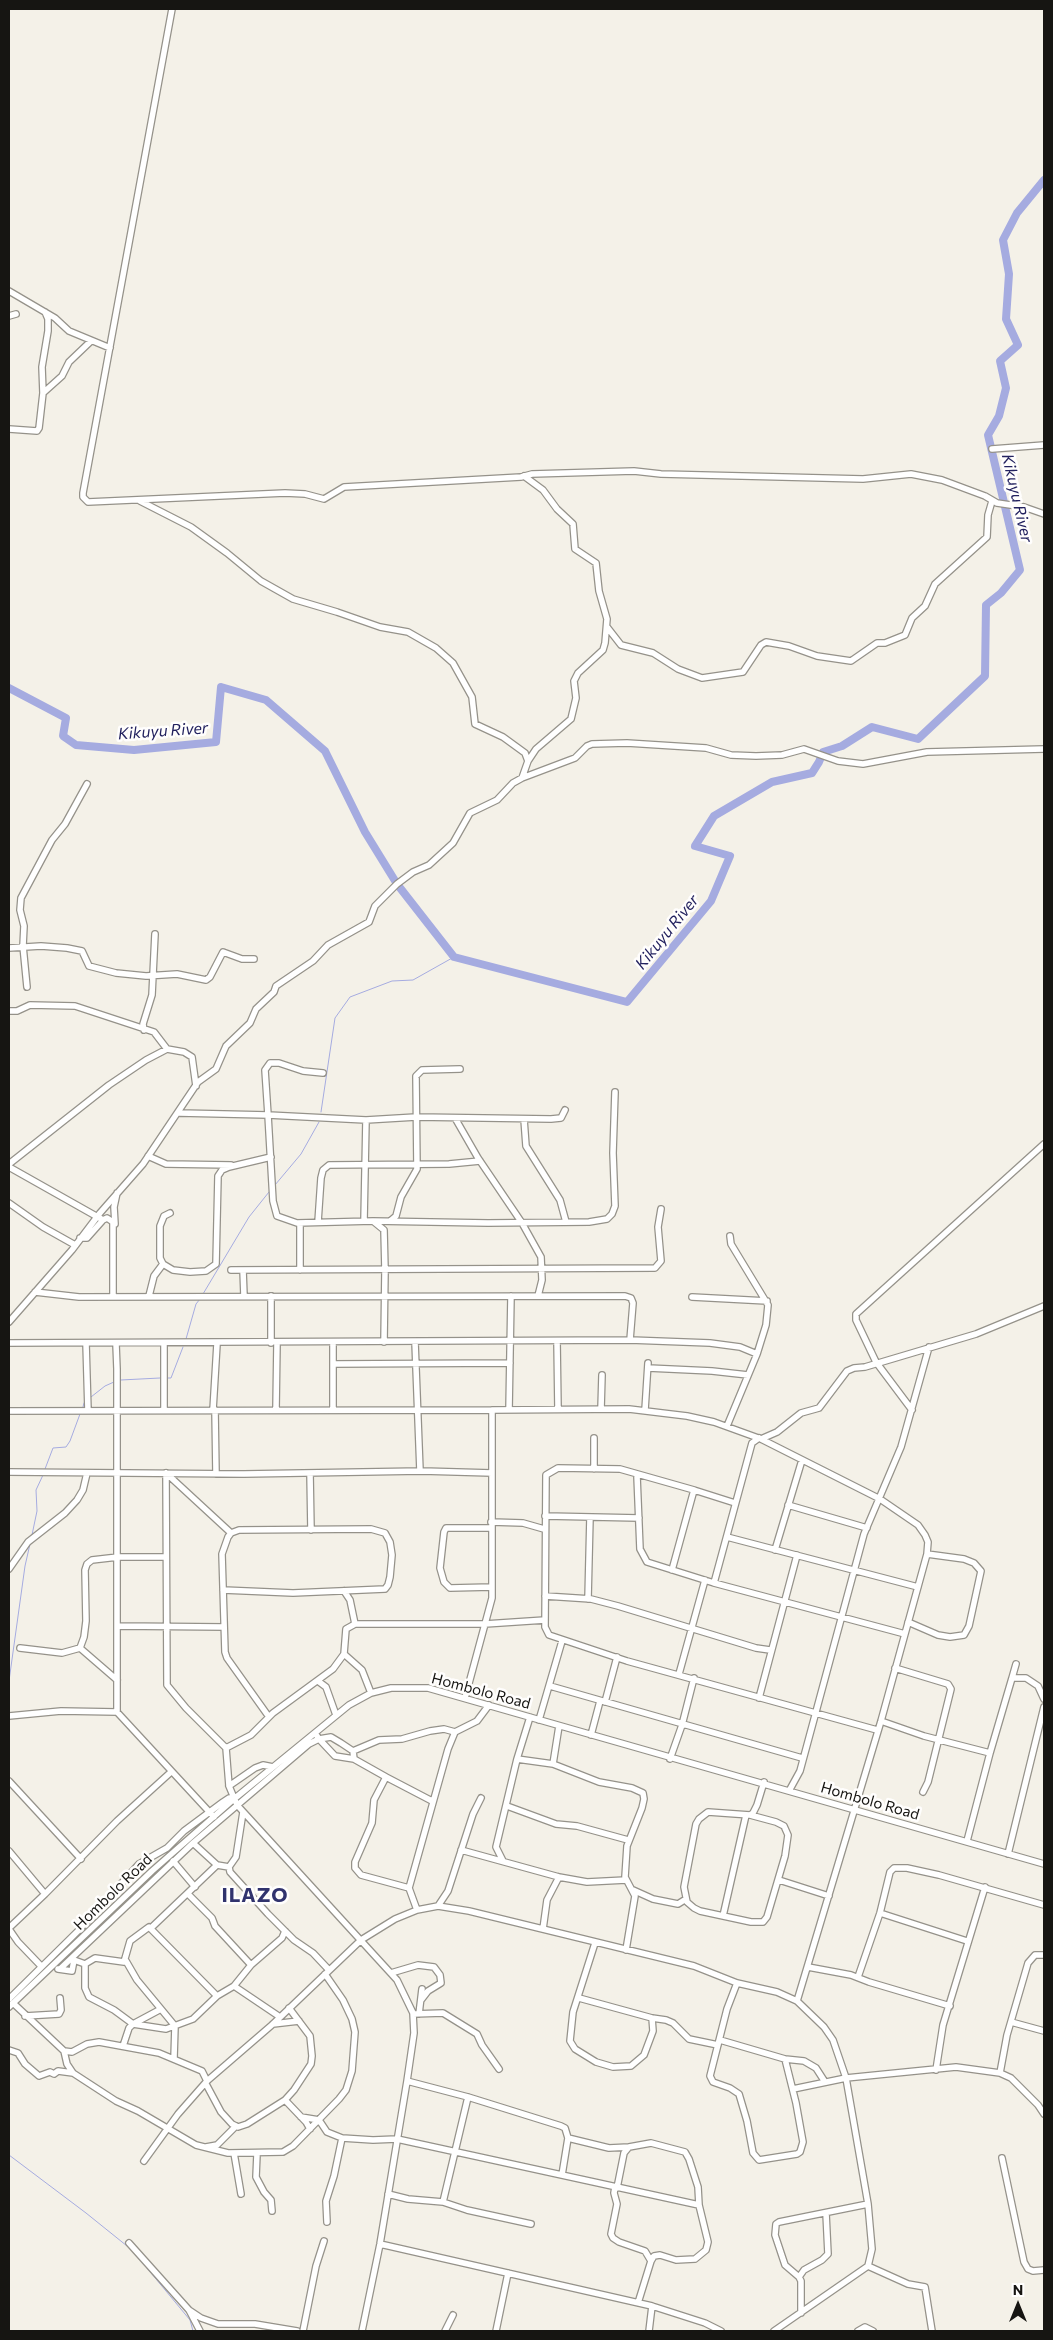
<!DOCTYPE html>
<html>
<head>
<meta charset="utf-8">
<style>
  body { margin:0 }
  #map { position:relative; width:1053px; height:2340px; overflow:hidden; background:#f4f1e8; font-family:Commissioner,sans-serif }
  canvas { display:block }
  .frame { position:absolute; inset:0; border:10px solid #161512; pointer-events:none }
  .north { position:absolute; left:993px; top:2280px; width:50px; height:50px; -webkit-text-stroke:4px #fffefd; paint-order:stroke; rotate:0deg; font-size:14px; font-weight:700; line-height:20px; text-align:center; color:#161512 }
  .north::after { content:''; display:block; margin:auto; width:18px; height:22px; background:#161512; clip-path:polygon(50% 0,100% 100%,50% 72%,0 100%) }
</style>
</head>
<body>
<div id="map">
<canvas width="1053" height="2340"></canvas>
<div class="frame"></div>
<div class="north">N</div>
</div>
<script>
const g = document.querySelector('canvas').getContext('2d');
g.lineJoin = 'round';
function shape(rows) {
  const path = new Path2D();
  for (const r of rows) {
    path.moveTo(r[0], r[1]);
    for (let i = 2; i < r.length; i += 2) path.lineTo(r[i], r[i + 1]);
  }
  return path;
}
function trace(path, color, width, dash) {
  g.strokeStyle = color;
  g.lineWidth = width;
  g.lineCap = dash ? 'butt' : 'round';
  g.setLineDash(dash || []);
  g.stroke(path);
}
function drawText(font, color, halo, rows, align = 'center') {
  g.font = font + ' Commissioner,sans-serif';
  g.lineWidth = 5;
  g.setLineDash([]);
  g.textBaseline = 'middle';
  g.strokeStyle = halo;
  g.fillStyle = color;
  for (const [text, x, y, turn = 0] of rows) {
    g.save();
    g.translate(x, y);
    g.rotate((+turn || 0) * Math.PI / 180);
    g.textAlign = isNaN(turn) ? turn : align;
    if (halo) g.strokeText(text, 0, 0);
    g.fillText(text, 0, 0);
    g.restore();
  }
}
trace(shape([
  [321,1112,335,1018,350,997,392,981,413,980,454,957],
  [275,1185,301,1154,319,1122],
  [203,1294,249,1217,269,1192],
  [186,1339,196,1304,200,1299],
  [168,1378,171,1378,183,1347],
  [121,1380,160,1378],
  [91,1397,105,1386,114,1382],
  [83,1407,84,1403],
  [45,1469,53,1448,66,1447,70,1441,80,1414],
  [32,1535,37,1511,36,1490,43,1475],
  [9,1681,25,1566,30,1544],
  [9,2155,86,2213,132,2250,190,2320,193,2331]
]), '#a5abe0', 1);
trace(shape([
  [9,688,66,718,63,736,76,745,134,750,216,742,221,687,266,700,325,751,365,832,397,884,454,957,627,1002,711,901,730,856,695,846,714,816,772,782,812,773,819,762,823,752,842,746,872,727,918,739,985,676,986,605,1001,593,1020,570,988,435,999,416,1006,388,1000,361,1018,345,1006,319,1009,274,1003,240,1017,213,1044,180]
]), '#a5abe0', 8);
const minor = shape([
  [172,9,83,493,83,497,88,502,285,493,305,494,324,499,344,487,521,477,532,474,634,471,661,474,863,479,911,474,942,480,985,496,997,503,1024,507,1044,514],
  [9,291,55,318,69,331,110,348],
  [9,316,16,314],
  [43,393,42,367,48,331,48,319,45,312],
  [9,429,37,431,39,428,43,393,62,376,69,362,91,341],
  [992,449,1044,445],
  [524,476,543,490,557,509,573,524,575,549,596,563,599,591,607,619,605,643,603,650,578,673,574,681,576,698,571,719,536,749,528,761],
  [607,627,621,645,653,653,678,669,702,678,743,672,761,645,766,642,789,646,817,656,851,661,877,643,885,643,905,635,912,618,925,606,935,584,987,537,988,515,992,501],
  [522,778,575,758,587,746,592,744,627,743,706,748,731,755,756,756,782,755,804,749,838,761,863,764,927,752,1044,749],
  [9,948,41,946,67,948,82,951,89,966,116,973,146,976,177,974,206,980,210,977,223,952,242,959,254,959],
  [27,987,23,946,24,926,20,910,21,898,52,840,65,824,87,784],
  [9,1011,17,1011,30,1005,75,1006,154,1032,167,1049,184,1052,192,1057,196,1086],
  [144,1030,143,1024,152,995,155,934],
  [323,1073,303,1071,279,1063,270,1063,265,1070,268,1115,366,1120,416,1117,551,1119,561,1118,565,1110],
  [179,1113,268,1115,273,1201,277,1216,297,1223,373,1221,384,1230,385,1270,384,1342],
  [455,1118,478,1158,522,1223,541,1257,542,1280,538,1296],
  [524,1119,526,1146,560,1200,566,1222],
  [148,1156,166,1164,231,1165],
  [9,1164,109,1085,146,1060,167,1049],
  [9,1167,103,1220,107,1218,113,1222,113,1296],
  [9,1203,43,1227,75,1245],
  [364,1221,366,1120],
  [373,1221,488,1223,589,1222,607,1219,612,1214,615,1206,613,1153,615,1092],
  [390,1221,396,1216,401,1197,417,1169,416,1076,422,1070,460,1069],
  [318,1222,321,1178,323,1170,329,1165,449,1164,480,1161],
  [115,1224,114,1207,117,1193],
  [730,1236,731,1244,768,1305,766,1325,757,1354],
  [80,1238,87,1238,103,1220],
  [163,1264,160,1258,160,1226,164,1216,170,1213],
  [231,1270,655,1268,661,1261,658,1227,661,1209],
  [243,1270,244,1296],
  [300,1270,300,1223],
  [35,1292,79,1297,625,1296,631,1298,633,1303,630,1340],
  [149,1296,154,1276,163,1264,173,1270,190,1272,206,1271,216,1264,218,1176,222,1170,229,1167,271,1157],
  [271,1296,271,1343],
  [692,1297,767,1301],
  [9,1322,72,1250,100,1213,143,1164,198,1082,216,1069,226,1046,250,1023,256,1009,274,992,276,986,313,961,328,945,369,922,375,906,397,884,413,872,429,865,453,843,470,813,497,800,513,783,522,778,528,761,525,753,503,737,475,724,472,697,453,663,436,648,408,632,380,627,337,612,293,599,261,581,227,553,191,527,140,501],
  [557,1341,558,1409],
  [415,1342,420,1471],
  [9,1343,630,1340,710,1343,740,1347,757,1354,727,1426],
  [86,1343,88,1411],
  [116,1344,117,1369,117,1712,214,1817],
  [164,1344,164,1410],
  [333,1364,510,1363],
  [648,1368,712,1371,748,1375],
  [276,1409,277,1343],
  [333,1409,333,1343],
  [601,1409,602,1375],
  [213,1410,217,1344],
  [215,1410,216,1474],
  [492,1410,629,1409,687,1416,714,1422,761,1439,880,1499,918,1525,925,1535,928,1542,927,1554,881,1721,797,2001],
  [509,1410,511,1296],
  [645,1410,648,1363],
  [912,1410,876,1362,856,1320,856,1314,1044,1144],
  [9,1411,492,1410,492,1598,465,1698],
  [761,1439,777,1432,801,1413,819,1408,847,1371,854,1368,865,1367,976,1334,1044,1306],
  [594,1469,594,1438],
  [9,1472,244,1474,422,1471,492,1473],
  [166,1473,167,1685,186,1708,226,1748,229,1786,237,1805,397,1980,413,2013,414,2033,407,2081,380,2244,362,2331],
  [166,1473,231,1533],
  [310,1473,311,1530],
  [637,1476,640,1549,647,1562,714,1583,905,1634],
  [694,1490,620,1469,558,1468,546,1475,545,1627,549,1635,627,1661,877,1730],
  [788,1505,867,1528],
  [545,1516,639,1518],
  [491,1522,523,1523,544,1529],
  [491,1528,446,1528,444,1532,440,1568,444,1582,450,1588,492,1587],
  [727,1537,918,1587],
  [775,1550,802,1460],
  [9,1569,28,1542,65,1513,77,1500,83,1490,87,1473],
  [672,1570,694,1490,735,1503],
  [714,1583,752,1443,759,1438],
  [223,1590,293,1593,385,1589,388,1585,390,1577,392,1555,390,1542,385,1533,371,1529,239,1530,231,1533,228,1537,222,1554,225,1652,227,1658,269,1717],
  [344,1591,350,1600,355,1624],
  [545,1596,591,1599,618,1606,756,1648,770,1650],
  [588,1599,590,1517],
  [908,1622,938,1635,950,1637,964,1635,969,1626,981,1571,974,1563,964,1559,927,1554],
  [117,1626,224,1627],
  [20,1648,62,1653,80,1648,84,1637,86,1621,85,1570,87,1564,92,1560,118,1557,165,1557],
  [80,1648,117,1680],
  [344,1654,362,1670,371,1693],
  [895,1668,948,1684,951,1689,928,1782,923,1792],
  [679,1674,705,1580],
  [1012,1678,1016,1664],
  [318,1681,326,1687,336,1715],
  [550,1686,802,1758],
  [759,1698,797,1555],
  [605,1702,617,1657],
  [9,1716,61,1711,117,1712],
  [539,1720,562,1641],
  [881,1721,924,1736,990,1753,967,1841],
  [591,1735,600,1701],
  [317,1736,319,1739,331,1737,341,1743,353,1751,354,1759,386,1777,374,1800,372,1823,355,1862,355,1868,361,1875,409,1888],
  [226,1748,251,1735,273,1713,333,1669,344,1654,346,1629,355,1624,485,1624,545,1620],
  [353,1751,379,1740,402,1739,430,1731,444,1729,455,1732],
  [990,1753,1012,1678,1026,1678,1038,1686,1044,1699],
  [517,1759,553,1764,599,1782,632,1788,643,1793,644,1799,642,1808,627,1846,625,1877,635,1896,626,1950],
  [670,1759,682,1725,694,1678],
  [553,1764,559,1726],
  [386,1777,432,1801],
  [9,1781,81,1859],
  [229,1786,255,1768,263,1765,273,1767],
  [789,1791,800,1771,864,1534,901,1447,929,1347],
  [507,1806,556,1824,577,1826,628,1840],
  [243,1812,236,1857,229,1867,230,1872,268,1914,294,1940,313,1953,329,1970],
  [750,1815,776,1822,784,1826,788,1835,785,1856,767,1917,763,1922,751,1922,700,1911,694,1908,687,1902,684,1887,696,1824,699,1819,708,1812,750,1815,753,1813,757,1805,764,1782],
  [193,1843,217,1865],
  [461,1850,559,1877,587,1882,626,1880],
  [9,1851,45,1894],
  [1008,1854,1044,1707],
  [173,1861,195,1887],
  [503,1861,496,1847,517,1759,530,1717],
  [779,1880,829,1896],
  [633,1890,653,1899,678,1904,686,1899],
  [188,1894,212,1918,215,1926,251,1965],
  [438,1906,448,1891,473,1814,481,1798],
  [417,1910,409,1888,448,1749,455,1732,477,1721,489,1705],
  [880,1913,967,1941],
  [723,1916,746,1815],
  [9,1928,45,1894,117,1821,171,1772],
  [151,1928,217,1865,229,1867],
  [9,1929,18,1942,41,1966],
  [543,1929,547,1900,559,1877],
  [595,1943,573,2012,570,2041,575,2049,596,2062,613,2067,631,2066,644,2055,653,2031,652,2018],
  [126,1961,137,1980,161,2009],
  [85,1964,85,1988,89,1997,114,2010,133,2024,161,2009,175,2026,174,2058],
  [808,1967,851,1975,869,1982,950,2006],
  [58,1969,72,1971,74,1960,85,1964,95,1958,124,1962,130,1941,149,1927,217,1996],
  [60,1969,193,1843,309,1744,319,1739,335,1756,354,1759],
  [391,1973,418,1965,434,1967,440,1975,441,1983,428,1991,421,2000],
  [858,1977,880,1913,890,1872,894,1868,907,1868,939,1875,1044,1905],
  [737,1983,727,2009,710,2076,713,2082,730,2088,739,2094,747,2121,753,2153,759,2160,797,2154,800,2152,803,2142,796,2103,785,2059],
  [234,1986,280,2017],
  [579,1998,652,2018,666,2020,673,2023,689,2039,718,2045],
  [9,1999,79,1930,139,1864,167,1848,184,1831,223,1802,229,1798,234,1799],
  [13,2003,64,2051,72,2052,87,2044,99,2042,159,2053,202,2071,207,2081],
  [9,2007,152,1871,234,1799,349,1705,371,1693,391,1688,428,1688,1044,1864],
  [413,2014,443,2013,477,2034,482,2045,499,2069],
  [419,2014,422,1989],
  [25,2016,59,2014,61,2010,60,1998],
  [1011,2022,1044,2031],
  [273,2024,299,2021],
  [720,2040,785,2059,804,2061,816,2068,825,2082],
  [123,2046,129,2028,133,2024,166,2029,193,2019,217,1996,234,1986,251,1965,282,1938,285,1931],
  [9,2050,18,2053,25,2064,39,2076,50,2072,54,2074,58,2071,73,2073],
  [64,2051,67,2064,73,2073,116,2101,138,2111,196,2145,228,2153,283,2152,293,2146,339,2099,346,2090,352,2071,355,2032,352,2019,343,2000,325,1974],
  [936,2070,943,2025,985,1887],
  [1000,2073,1007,2035,1028,1963,1035,1955,1044,1955],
  [407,2081,468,2097,561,2126,565,2128,568,2138,562,2175],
  [206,2084,221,2112,232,2124,238,2127,247,2124,285,2100,294,2090,311,2064,312,2056,310,2036,289,2008],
  [793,2089,846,2078,956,2067,1000,2073,1011,2078,1038,2105,1044,2114],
  [285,2100,306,2122,310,2129],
  [301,2117,319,2120,327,2132,342,2138,373,2140,397,2139,699,2205],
  [568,2138,609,2148,629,2147],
  [206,2147,217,2145,236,2126],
  [234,2153,241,2194],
  [257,2154,256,2177,264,2192,271,2200,272,2211],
  [1002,2158,1024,2262,1028,2269,1033,2271,1044,2270],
  [144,2161,178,2114,207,2081,273,2024,361,1940,395,1919,417,1910,438,1906,469,1911,694,1966,737,1983,777,1992,797,2001,824,2027,833,2040,846,2078,868,2204,872,2249,868,2266,774,2331],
  [615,2187,614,2193,617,2204,611,2234,613,2238,619,2242,645,2251,651,2261,638,2303],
  [617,2188,624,2153,629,2147,651,2143,685,2152,689,2159,698,2187,699,2205,708,2242,706,2250,695,2259,676,2260,660,2255,654,2256,651,2261],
  [388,2194,408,2199,443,2202,467,2210,531,2224],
  [443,2202,468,2097],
  [327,2222,326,2201,334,2176,342,2138],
  [129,2243,189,2310,200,2331],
  [380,2244,652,2306,705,2323,721,2331],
  [868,2266,908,2284,925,2287,932,2331],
  [799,2277,804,2270,822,2260,828,2254,826,2213],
  [189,2310,201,2318,218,2324,255,2324,297,2331],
  [801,2313,801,2281,799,2277,785,2265,775,2235,776,2224,779,2222,868,2204],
  [303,2331,316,2266,324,2241],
  [445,2331,453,2315],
  [496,2331,508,2273],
  [649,2331,652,2306],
  [858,2331,865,2327,873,2331]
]);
trace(minor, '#95928a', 8);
trace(minor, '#fff', 5.5);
drawText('15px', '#161512', '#fffefd', [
  ["Hombolo Road",481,1691,15],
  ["Hombolo Road",870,1801,16],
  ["Hombolo Road",113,1892,-44]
]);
drawText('italic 16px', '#23225f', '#fffefd', [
  ["Kikuyu River",1017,498,77],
  ["Kikuyu River",163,731,-4],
  ["Kikuyu River",667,932,-51]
]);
g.letterSpacing = '1px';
drawText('bold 20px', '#31336d', '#fffefd', [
  ["ILAZO",255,1895]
]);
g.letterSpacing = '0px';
</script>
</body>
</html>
